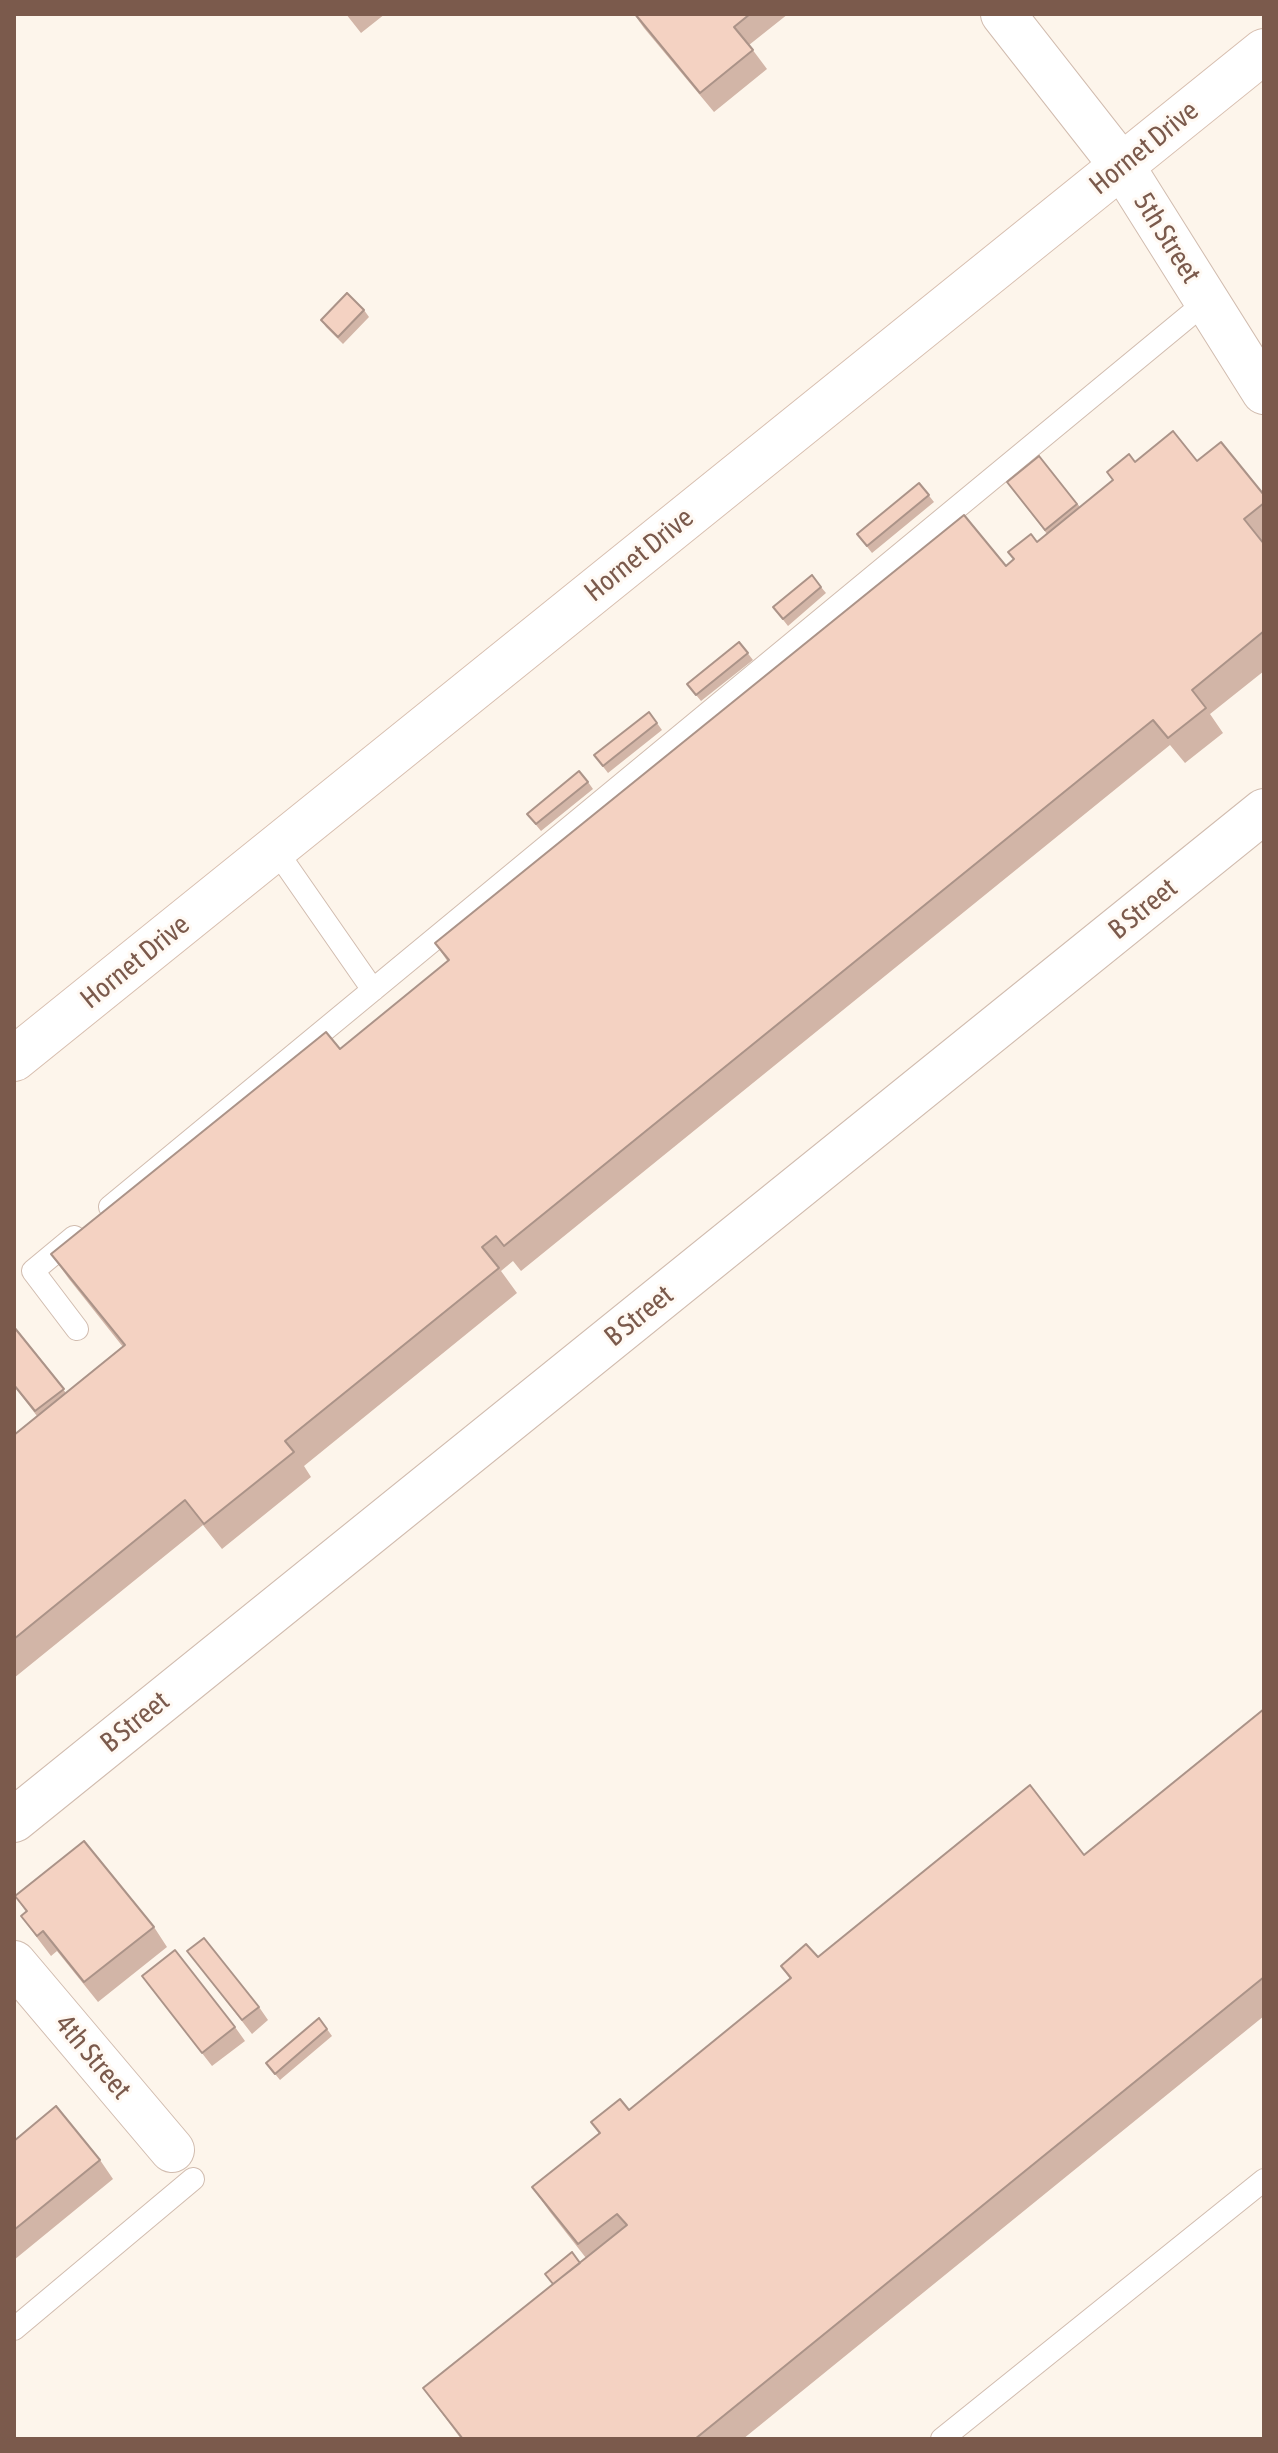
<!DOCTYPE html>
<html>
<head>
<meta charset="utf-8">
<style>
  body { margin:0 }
  #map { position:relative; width:1278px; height:2453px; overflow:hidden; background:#fdf5eb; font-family:"Asap Condensed",sans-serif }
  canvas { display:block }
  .frame { position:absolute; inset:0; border:16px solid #7b5a4c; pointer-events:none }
</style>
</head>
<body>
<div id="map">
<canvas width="1278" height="2453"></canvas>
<div class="frame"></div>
</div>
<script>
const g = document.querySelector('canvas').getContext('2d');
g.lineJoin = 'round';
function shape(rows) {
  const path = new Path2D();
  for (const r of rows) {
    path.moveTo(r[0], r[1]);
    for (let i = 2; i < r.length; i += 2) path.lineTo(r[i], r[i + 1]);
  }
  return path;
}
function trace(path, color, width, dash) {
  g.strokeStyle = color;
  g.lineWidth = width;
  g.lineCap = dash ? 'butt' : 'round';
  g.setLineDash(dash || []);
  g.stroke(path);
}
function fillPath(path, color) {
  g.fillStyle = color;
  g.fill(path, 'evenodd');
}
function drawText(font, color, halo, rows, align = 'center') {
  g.font = font + ' "Asap Condensed",sans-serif';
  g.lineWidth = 6;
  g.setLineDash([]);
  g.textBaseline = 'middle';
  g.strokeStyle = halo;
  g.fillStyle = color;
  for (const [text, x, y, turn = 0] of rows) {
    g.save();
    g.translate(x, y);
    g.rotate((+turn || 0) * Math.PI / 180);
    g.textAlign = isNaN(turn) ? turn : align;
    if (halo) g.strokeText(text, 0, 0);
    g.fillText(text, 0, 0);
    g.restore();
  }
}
const lane = shape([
  [275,849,373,990],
  [110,1207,1207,301],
  [74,1237,33,1271,77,1329],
  [14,2329,193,2179],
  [942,2439,1264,2180]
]);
const street = shape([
  [1003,14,1122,166,1264,392],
  [14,1820,1264,811],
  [14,1963,172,2150]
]);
const secondary = shape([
  [14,1059,1264,51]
]);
trace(lane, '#d1bcaf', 24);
trace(street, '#d1bcaf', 46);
trace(secondary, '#d7beaf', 46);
trace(lane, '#fff', 22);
trace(street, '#fff', 44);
trace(secondary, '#fff', 44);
fillPath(shape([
  [346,14,385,14,361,33],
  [634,14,788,14,749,45,767,69,714,112,644,28],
  [364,310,369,317,343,344,326,327,321,320],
  [1039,456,1080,507,1113,480,1107,472,1135,462,1197,461,1264,495,1264,671,1210,714,1223,733,1185,763,1170,745,521,1271,513,1261,501,1271,517,1293,304,1466,311,1477,222,1549,203,1525,14,1678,14,1435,37,1416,14,1386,14,1327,66,1393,123,1347,69,1279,51,1254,340,1049,448,962,435,943,1006,566,1037,542,1047,534,1007,482],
  [919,483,934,502,872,553,857,534],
  [821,587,826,593,788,626,773,607],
  [739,642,753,660,701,701,687,684],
  [649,712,662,730,608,773,594,755],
  [588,782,593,789,541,831,527,814],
  [1264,1709,1264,2016,743,2439,461,2439,423,2388,586,2258,550,2212,532,2187,599,2133,591,2122,629,2110,790,1979,781,1966,818,1957,1084,1855],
  [15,1896,154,1927,167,1947,98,2002,57,1951,51,1956,35,1935,21,1916,26,1912],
  [187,1951,259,2007,268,2020,252,2034],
  [142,1976,235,2027,245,2041,212,2066],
  [319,2018,332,2036,280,2080,266,2063],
  [14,2141,100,2160,113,2179,14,2260]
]), '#d2b5a7');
const building = shape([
  [635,14,750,14,734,27,753,50,700,93,635,14],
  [347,293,364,310,338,337,321,320,347,293],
  [1173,431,1197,461,1221,442,1264,495,1264,503,1244,519,1264,544,1264,631,1192,690,1206,708,1168,738,1153,720,504,1246,496,1236,482,1247,499,1268,285,1441,294,1452,204,1524,185,1500,14,1639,14,1435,125,1345,51,1254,326,1032,340,1049,449,960,435,943,964,515,1006,566,1014,559,1008,552,1031,534,1037,542,1113,480,1107,472,1129,454,1135,462,1173,431],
  [1039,456,1077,504,1045,530,1007,482,1039,456],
  [919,483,929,495,867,546,857,534,919,483],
  [812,575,821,587,783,619,773,607,812,575],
  [739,642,748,653,696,695,687,684,739,642],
  [649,712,657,723,603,766,594,755,649,712],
  [579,771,588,782,536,824,527,814,579,771],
  [14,1327,64,1389,35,1411,14,1385,14,1327],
  [1264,1709,1264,1977,695,2439,463,2439,423,2388,627,2225,617,2214,578,2244,532,2187,600,2133,591,2122,620,2099,629,2110,791,1978,781,1966,806,1944,818,1957,1030,1785,1084,1855,1264,1709],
  [84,1841,154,1927,84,1982,43,1931,37,1936,21,1916,27,1911,15,1896,84,1841],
  [204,1938,259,2007,242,2020,187,1951,204,1938],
  [175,1950,235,2027,202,2053,142,1976,175,1950],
  [319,2018,327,2029,275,2074,266,2063,319,2018],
  [56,2106,100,2160,14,2230,14,2141,56,2106],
  [572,2252,580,2263,553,2284,545,2274,572,2252]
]);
fillPath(building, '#f4d2c2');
trace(building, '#ab9388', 2);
drawText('28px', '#7b5a4c', '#fff9f3', [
  ["Hornet Drive",1144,148,-39],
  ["5th Street",1167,238,58],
  ["Hornet Drive",639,555,-39],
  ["B Street",1143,909,-39],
  ["Hornet Drive",135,962,-39],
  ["B Street",639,1316,-39],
  ["B Street",135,1722,-39],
  ["4th Street",93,2057,50]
]);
</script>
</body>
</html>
